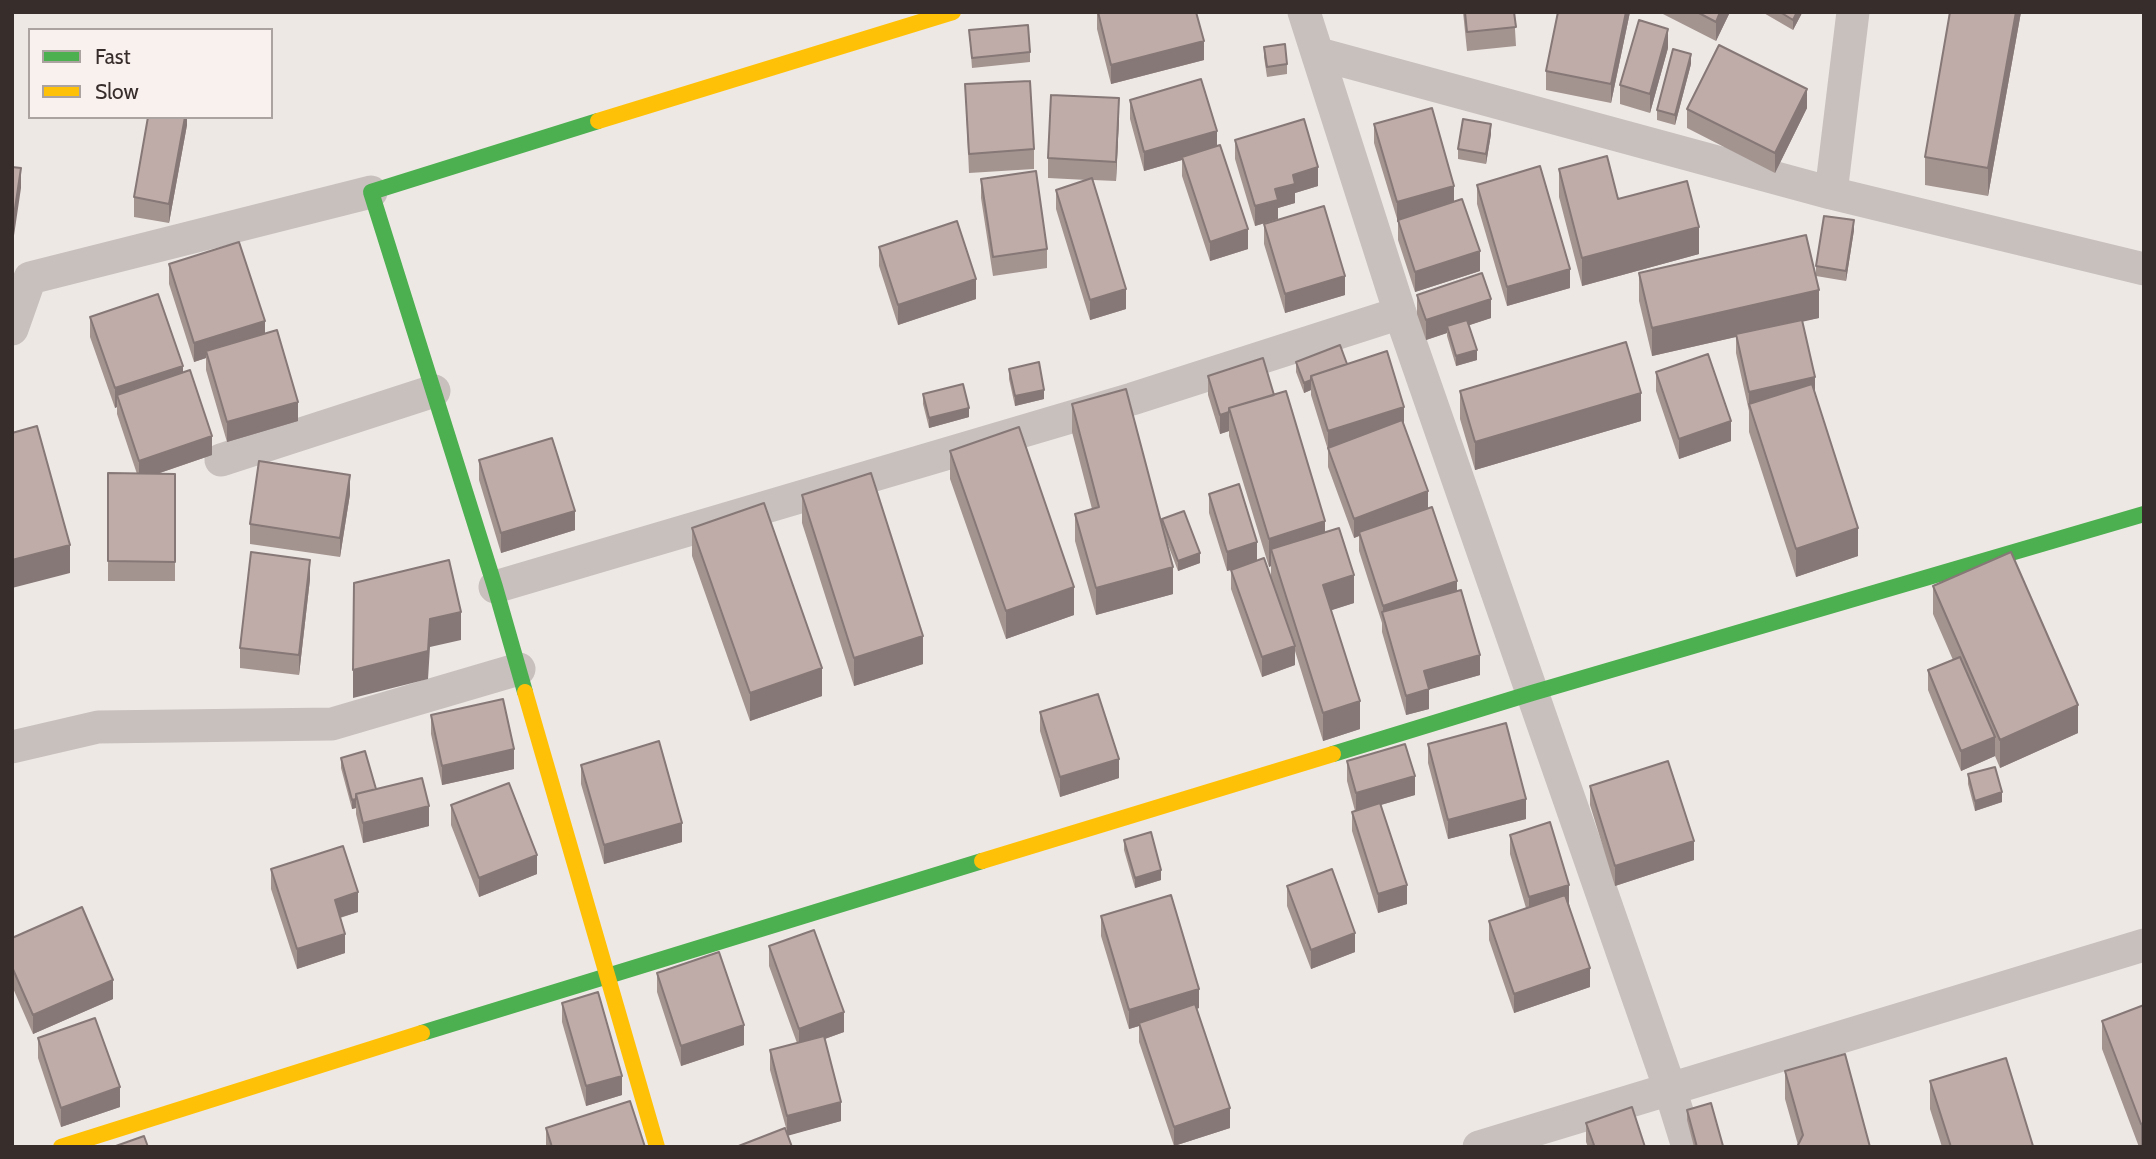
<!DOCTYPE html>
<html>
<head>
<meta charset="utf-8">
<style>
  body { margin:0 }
  #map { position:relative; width:2156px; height:1159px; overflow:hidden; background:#eee8e4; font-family:Cabin,sans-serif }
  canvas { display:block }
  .frame { position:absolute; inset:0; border:14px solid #372d2b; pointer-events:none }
  .legend { position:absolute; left:28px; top:28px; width:245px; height:91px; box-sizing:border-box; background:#f9f1ed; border:2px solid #aba39f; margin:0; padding:9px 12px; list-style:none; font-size:21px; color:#372d2b }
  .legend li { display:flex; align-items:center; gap:14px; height:35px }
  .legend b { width:35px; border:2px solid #aba39f }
</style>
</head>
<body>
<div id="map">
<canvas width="2156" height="1159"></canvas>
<div class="frame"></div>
<ul class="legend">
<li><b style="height:9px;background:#4caf50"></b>Fast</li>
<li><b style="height:9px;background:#ffc107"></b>Slow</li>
</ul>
</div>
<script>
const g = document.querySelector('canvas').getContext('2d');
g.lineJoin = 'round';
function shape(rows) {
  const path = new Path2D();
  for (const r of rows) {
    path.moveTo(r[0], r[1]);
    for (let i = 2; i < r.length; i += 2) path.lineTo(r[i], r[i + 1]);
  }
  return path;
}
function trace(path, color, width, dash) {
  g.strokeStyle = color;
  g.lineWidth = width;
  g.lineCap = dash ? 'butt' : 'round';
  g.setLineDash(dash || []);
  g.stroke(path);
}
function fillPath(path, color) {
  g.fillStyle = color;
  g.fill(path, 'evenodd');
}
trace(shape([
  [1304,12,1400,313,1670,1089,1688,1147],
  [1319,54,1831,193,2144,269],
  [1831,193,1853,12],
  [12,329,30,278,371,192],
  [221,460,434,391],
  [495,587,1132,399,1400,313],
  [12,747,98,727,332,724,519,669],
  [1479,1147,2144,945]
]), '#c7c0bd', 33);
trace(shape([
  [525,692,495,587,371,192,598,121],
  [1333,754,1532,693,2144,514],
  [422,1033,982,861]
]), '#4caf50', 16);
trace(shape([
  [598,121,953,12],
  [525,692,657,1147],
  [982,861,1333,754],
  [61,1147,422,1033]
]), '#ffc107', 16);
fillPath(shape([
  [1097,12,1196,12,1204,60,1111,84,1097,29],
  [1463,12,1514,12,1516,46,1467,51],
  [1630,12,1611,103,1546,90,1546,71],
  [1659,12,1730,12,1716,41],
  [1762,12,1802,12,1802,13,1793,30],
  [2021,12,1988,196,1925,185,1925,157],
  [969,30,1030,52,1030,62,972,68],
  [1264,47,1287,64,1287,74,1267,77,1264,57],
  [1668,48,1650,113,1620,104,1620,85],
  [1691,64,1675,125,1657,120,1657,110],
  [965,84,1034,149,1034,169,969,173],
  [1130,100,1217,146,1248,249,1210,261,1182,176,1182,160,1144,171,1130,119],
  [1807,108,1775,173,1687,128,1687,109],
  [187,117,187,125,169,223,134,217,134,197],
  [1119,117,1116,181,1093,180,1126,309,1090,320,1056,209,1056,190,1087,180,1048,178,1048,158],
  [1374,124,1454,202,1480,271,1415,292,1398,240,1398,222,1374,143],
  [1491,134,1486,164,1458,159,1458,149],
  [1235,140,1318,186,1295,193,1295,203,1278,208,1278,219,1255,226,1235,159],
  [1559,169,1618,199,1699,254,1582,286,1559,197],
  [981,179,1047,249,1047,268,993,276,981,198],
  [1477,185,1570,288,1507,306,1477,204],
  [1264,224,1345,295,1285,313,1264,244],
  [1854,230,1846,281,1816,276,1816,266],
  [879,247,976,299,898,325,879,266],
  [169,264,265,334,298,421,227,442,206,370,206,358,194,362,169,284],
  [1639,273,1819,318,1802,321,1815,392,1858,556,1796,577,1749,432,1749,411,1736,353,1736,337,1652,356,1639,301],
  [1417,295,1491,318,1469,325,1477,360,1456,366,1447,336,1447,333,1426,340,1417,314],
  [90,317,183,372,212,455,157,474,175,474,175,581,108,581,108,473,137,474,117,414,117,407,115,408,90,337],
  [1296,362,1347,364,1404,425,1428,508,1457,592,1480,675,1429,689,1429,709,1406,715,1382,632,1382,623,1359,551,1359,536,1354,538,1328,467,1328,450,1311,395,1311,390,1304,393,1296,372],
  [1009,369,1044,399,1015,406,1009,379],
  [1656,372,1731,441,1679,459,1656,391],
  [1208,376,1274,395,1325,532,1354,603,1331,610,1360,729,1323,741,1295,651,1295,665,1262,677,1231,589,1231,570,1227,571,1209,513,1209,494,1257,560,1277,595,1271,577,1271,566,1269,567,1229,436,1229,431,1220,434,1208,395],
  [1460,391,1641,421,1475,470,1460,419],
  [923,394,969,417,929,428,923,404],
  [1072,404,1162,526,1162,519,1200,563,1178,571,1165,537,1173,594,1096,615,1075,541,1075,514,1092,509,1072,432],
  [950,451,1074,615,1006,639,950,479],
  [479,460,575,530,501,553,479,480],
  [350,494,340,557,250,544,250,524],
  [802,495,923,664,854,686,802,523],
  [692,528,822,696,750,721,692,556],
  [310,579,299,675,240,668,240,648],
  [1933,586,2078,733,2000,768,1995,756,1961,771,1928,690,1928,670,1953,660,1933,614],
  [1040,712,1119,778,1060,797,1040,731],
  [431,715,514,769,442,785,431,734],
  [1428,744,1526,819,1448,839,1428,763],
  [341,758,376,789,429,826,363,843,356,814,356,808,352,809,341,768],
  [1347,761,1415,795,1381,805,1407,904,1378,913,1352,831,1352,812,1355,811,1347,781],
  [581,765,682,842,604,864,581,784],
  [1968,774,2002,802,1975,811,1968,784],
  [1590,786,1694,860,1615,886,1590,805],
  [451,805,537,874,479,897,451,825],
  [1510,835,1569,904,1590,987,1514,1013,1489,940,1489,921,1526,908,1510,854],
  [1124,840,1161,880,1135,888,1124,850],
  [271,869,358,912,340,918,345,953,297,969,271,889],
  [1287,886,1355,952,1311,969,1287,906],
  [1101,916,1199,1008,1196,1009,1230,1128,1174,1146,1139,1042,1139,1026,1129,1029,1101,936],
  [12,938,113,999,33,1034,12,986],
  [769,946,844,1032,825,1039,841,1121,788,1135,770,1070,770,1050,797,1043,769,966],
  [657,973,744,1045,681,1066,657,992],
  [562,1003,622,1095,586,1106,562,1022],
  [2144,1005,2144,1147,2139,1147,2102,1049,2102,1021],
  [38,1038,120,1107,61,1127,38,1058],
  [1785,1071,1870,1147,1798,1145,1785,1099],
  [1930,1081,2033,1147,1942,1147,1930,1109],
  [1687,1110,1723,1147,1694,1147,1687,1120],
  [1586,1123,1645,1147,1588,1147,1586,1142],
  [546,1128,645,1147,546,1147]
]), '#a49490');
fillPath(shape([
  [1626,12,1630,12,1611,103,1611,84],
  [1720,12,1730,12,1716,41,1716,22],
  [1797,12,1802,12,1802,13,1793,30,1793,20],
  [2016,12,2021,12,1988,196,1988,168],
  [1668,29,1668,48,1650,113,1650,94],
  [1204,41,1204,60,1111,84,1111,65],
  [1691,54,1691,64,1675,125,1675,115],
  [1807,89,1807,108,1775,173,1775,153],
  [1119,98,1119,117,1116,181,1116,162],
  [185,117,187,117,187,125,169,223,169,204],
  [1491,124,1491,134,1486,164,1486,154],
  [1217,131,1217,150,1182,157,1182,160,1144,171,1144,152],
  [1318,167,1318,186,1295,193,1295,203,1278,208,1278,219,1255,226,1255,206,1293,175],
  [21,168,21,188,12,249,12,229],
  [1454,186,1454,206,1397,222,1397,202],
  [1854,220,1854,230,1846,281,1846,271],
  [1699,227,1699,254,1582,286,1582,258],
  [1248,229,1248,249,1210,261,1210,242],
  [1480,251,1480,271,1415,292,1415,272],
  [1570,269,1570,288,1507,306,1507,287],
  [1345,276,1345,295,1285,313,1285,294],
  [976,279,976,299,898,325,898,305],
  [1126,289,1126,309,1090,320,1090,300],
  [1819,290,1819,318,1652,356,1652,328],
  [1491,299,1491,318,1449,332,1447,326,1447,333,1426,340,1426,320],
  [265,321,265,340,206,351,206,358,194,362,194,343],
  [1477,350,1477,360,1456,366,1456,356],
  [183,366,183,385,117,395,117,407,115,408,115,388],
  [1815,377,1815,396,1749,404,1749,411,1749,392],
  [1311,380,1311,390,1304,393,1304,383],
  [1044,390,1044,399,1015,406,1015,396],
  [1641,393,1641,421,1475,470,1475,442],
  [298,402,298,421,227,442,227,422],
  [1404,407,1404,427,1328,448,1328,450,1328,431],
  [969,408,969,417,929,428,929,418],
  [1229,412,1229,431,1220,434,1220,415],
  [1731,421,1731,441,1679,459,1679,439],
  [212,436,212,455,139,480,139,461],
  [350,475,350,494,340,557,340,538],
  [1428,491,1428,510,1359,532,1359,536,1354,538,1354,519],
  [575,511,575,530,501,553,501,533],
  [1325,521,1325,549,1271,549,1271,566,1269,567,1269,539],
  [1858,528,1858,556,1796,577,1796,549],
  [1257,542,1257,561,1227,571,1227,552],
  [70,545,70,573,12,588,12,560],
  [1200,553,1200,563,1178,571,1178,561],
  [310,560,310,579,299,675,299,655],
  [1173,567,1173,594,1096,615,1096,588],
  [1354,575,1354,603,1323,613,1323,585],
  [1457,581,1457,600,1383,616,1383,606],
  [1074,587,1074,615,1006,639,1006,611],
  [461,612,461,640,430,647,428,679,353,698,353,670,430,619],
  [923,636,923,664,854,686,854,658],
  [1295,646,1295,665,1262,677,1262,657],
  [1480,655,1480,675,1424,691,1424,671],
  [822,668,822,696,750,721,750,693],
  [1429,689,1429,709,1406,715,1406,696],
  [1360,701,1360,729,1323,741,1323,713],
  [2078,705,2078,733,2000,768,2000,740],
  [1995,737,1995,756,1961,771,1961,751],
  [514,749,514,769,442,785,442,766],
  [1119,759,1119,778,1060,797,1060,777],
  [1415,776,1415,795,1356,812,1356,793],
  [2002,792,2002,802,1975,811,1975,801],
  [356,799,356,808,352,809,352,800],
  [1526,799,1526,819,1448,839,1448,820],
  [429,806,429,826,363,843,363,823],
  [682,823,682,842,604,864,604,845],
  [1694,841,1694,860,1615,886,1615,866],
  [537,855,537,874,479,897,479,878],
  [1161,870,1161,880,1135,888,1135,878],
  [1407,885,1407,904,1378,913,1378,894],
  [1569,885,1569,904,1529,916,1529,897],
  [358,892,358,912,335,919,335,900],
  [1355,933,1355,952,1311,969,1311,950],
  [345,934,345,953,297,969,297,949],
  [1590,968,1590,987,1514,1013,1514,994],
  [113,980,113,999,33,1034,33,1015],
  [1199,989,1199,1008,1140,1026,1139,1023,1139,1026,1129,1029,1129,1010],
  [844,1012,844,1032,799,1048,799,1029],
  [744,1025,744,1045,681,1066,681,1046],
  [622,1076,622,1095,586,1106,586,1086],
  [120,1087,120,1107,61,1127,61,1108],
  [841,1102,841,1121,787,1136,787,1116],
  [1230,1108,1230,1128,1174,1146,1174,1127],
  [2144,1123,2144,1147,2141,1147,2141,1124]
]), '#867876');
const building = shape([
  [1098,12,1196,12,1204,41,1111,65,1098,12],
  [1465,12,1514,12,1516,27,1467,32,1465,12],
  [1558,12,1626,12,1611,84,1546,71,1558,12],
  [1697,12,1720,12,1716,22,1697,12],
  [1780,12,1797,12,1793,20,1780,12],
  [1950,12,2016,12,1988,168,1925,157,1950,12],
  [1639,20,1668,29,1650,94,1620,85,1639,20],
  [1028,25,1030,52,972,58,969,30,1028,25],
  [1285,44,1287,64,1267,67,1264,47,1285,44],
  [1719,45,1807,89,1775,153,1687,109,1719,45],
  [1673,49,1691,54,1675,115,1657,110,1673,49],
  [1201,79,1217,131,1144,152,1130,100,1201,79],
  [1030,81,1034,149,969,154,965,84,1030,81],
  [1051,95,1119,98,1116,162,1048,158,1051,95],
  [1432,108,1454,186,1397,202,1374,124,1432,108],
  [148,117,185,117,169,204,134,197,148,117],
  [1304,119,1318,167,1293,175,1295,184,1275,189,1278,200,1255,206,1235,140,1304,119],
  [1463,119,1491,124,1486,154,1458,149,1463,119],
  [1220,145,1248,229,1210,242,1182,157,1220,145],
  [1607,156,1618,199,1687,181,1699,227,1582,258,1559,169,1607,156],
  [1540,166,1570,269,1507,287,1477,185,1540,166],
  [12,167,21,168,12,229,12,167],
  [1036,171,1047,249,993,257,981,179,1036,171],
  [1092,178,1126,289,1090,300,1056,190,1092,178],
  [1462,199,1480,251,1415,272,1398,220,1462,199],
  [1324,206,1345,276,1285,294,1264,224,1324,206],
  [1824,216,1854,220,1846,271,1816,266,1824,216],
  [957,221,976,279,898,305,879,247,957,221],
  [1806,235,1819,290,1652,328,1639,273,1806,235],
  [239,242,265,321,194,343,169,264,239,242],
  [1482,273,1491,299,1426,320,1417,295,1482,273],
  [158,294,183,366,115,388,90,317,158,294],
  [1467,320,1477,350,1456,356,1447,326,1467,320],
  [1802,320,1815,377,1749,392,1736,334,1802,320],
  [277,330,298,402,227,422,206,351,277,330],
  [1626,342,1641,393,1475,442,1460,391,1626,342],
  [1340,345,1347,364,1311,376,1311,380,1304,383,1296,362,1340,345],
  [1387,351,1404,407,1328,431,1311,376,1387,351],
  [1708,354,1731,421,1679,439,1656,372,1708,354],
  [1263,358,1274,395,1229,408,1229,412,1220,415,1208,376,1263,358],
  [1039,362,1044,390,1015,396,1009,369,1039,362],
  [190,370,212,436,139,461,117,395,190,370],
  [963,384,969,408,929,418,923,394,963,384],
  [1812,384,1858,528,1796,549,1749,404,1812,384],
  [1126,389,1173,567,1096,588,1075,514,1099,507,1072,404,1126,389],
  [1286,391,1325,521,1269,539,1229,408,1286,391],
  [1402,420,1428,491,1354,519,1328,448,1402,420],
  [37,426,70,545,12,560,12,433,37,426],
  [1019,427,1074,587,1006,611,950,451,1019,427],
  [552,438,575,511,501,533,479,460,552,438],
  [259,461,350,475,340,538,250,524,259,461],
  [108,473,175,474,175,562,108,561,108,473],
  [871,473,923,636,854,658,802,495,871,473],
  [1239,484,1257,542,1227,552,1209,494,1239,484],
  [764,503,822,668,750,693,692,528,764,503],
  [1432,507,1457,581,1383,606,1359,532,1432,507],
  [1184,511,1200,553,1178,561,1162,519,1184,511],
  [1339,528,1354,575,1323,585,1360,701,1323,713,1271,549,1339,528],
  [251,552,310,560,299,655,240,648,251,552],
  [2011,552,2078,705,2000,740,1933,586,2011,552],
  [1264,558,1295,646,1262,657,1231,570,1264,558],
  [449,560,461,612,430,619,428,651,353,670,354,583,449,560],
  [1461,590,1480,655,1424,671,1429,689,1406,696,1382,612,1461,590],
  [1960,657,1995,737,1961,751,1928,670,1960,657],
  [1098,694,1119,759,1060,777,1040,712,1098,694],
  [503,699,514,749,442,766,431,715,503,699],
  [1506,723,1526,799,1448,820,1428,744,1506,723],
  [659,741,682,823,604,845,581,765,659,741],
  [1405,744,1415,776,1356,793,1347,761,1405,744],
  [365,751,376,789,356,794,356,799,352,800,341,758,365,751],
  [1668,761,1694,841,1615,866,1590,786,1668,761],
  [1995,767,2002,792,1975,801,1968,774,1995,767],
  [422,778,429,806,363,823,356,794,422,778],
  [509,783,537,855,479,878,451,805,509,783],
  [1380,803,1407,885,1378,894,1352,812,1380,803],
  [1550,822,1569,885,1529,897,1510,835,1550,822],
  [1151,832,1161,870,1135,878,1124,840,1151,832],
  [343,846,358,892,335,900,345,934,297,949,271,869,343,846],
  [1332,869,1355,933,1311,950,1287,886,1332,869],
  [1171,895,1199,989,1129,1010,1101,916,1171,895],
  [1565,895,1590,968,1514,994,1489,921,1565,895],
  [82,907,113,980,33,1015,12,967,12,938,82,907],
  [814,930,844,1012,799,1029,769,946,814,930],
  [719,952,744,1025,681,1046,657,973,719,952],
  [598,992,622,1076,586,1086,562,1003,598,992],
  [1195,1004,1230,1108,1174,1127,1139,1023,1195,1004],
  [2144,1005,2144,1123,2141,1124,2102,1021,2144,1005],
  [95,1018,120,1087,61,1108,38,1038,95,1018],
  [824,1036,841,1102,787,1116,770,1050,824,1036],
  [1845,1054,1870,1147,1797,1147,1803,1135,1785,1071,1845,1054],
  [2006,1058,2033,1146,2029,1147,1951,1147,1930,1081,2006,1058],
  [630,1101,645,1147,552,1147,546,1128,630,1101],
  [1711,1103,1723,1146,1697,1147,1687,1110,1711,1103],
  [1632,1107,1645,1147,1588,1147,1594,1145,1586,1123,1632,1107],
  [785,1128,792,1147,736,1147,785,1128],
  [144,1136,148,1147,113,1147,144,1136]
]);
fillPath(building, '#bfaca8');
trace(building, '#867876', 2);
</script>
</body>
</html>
